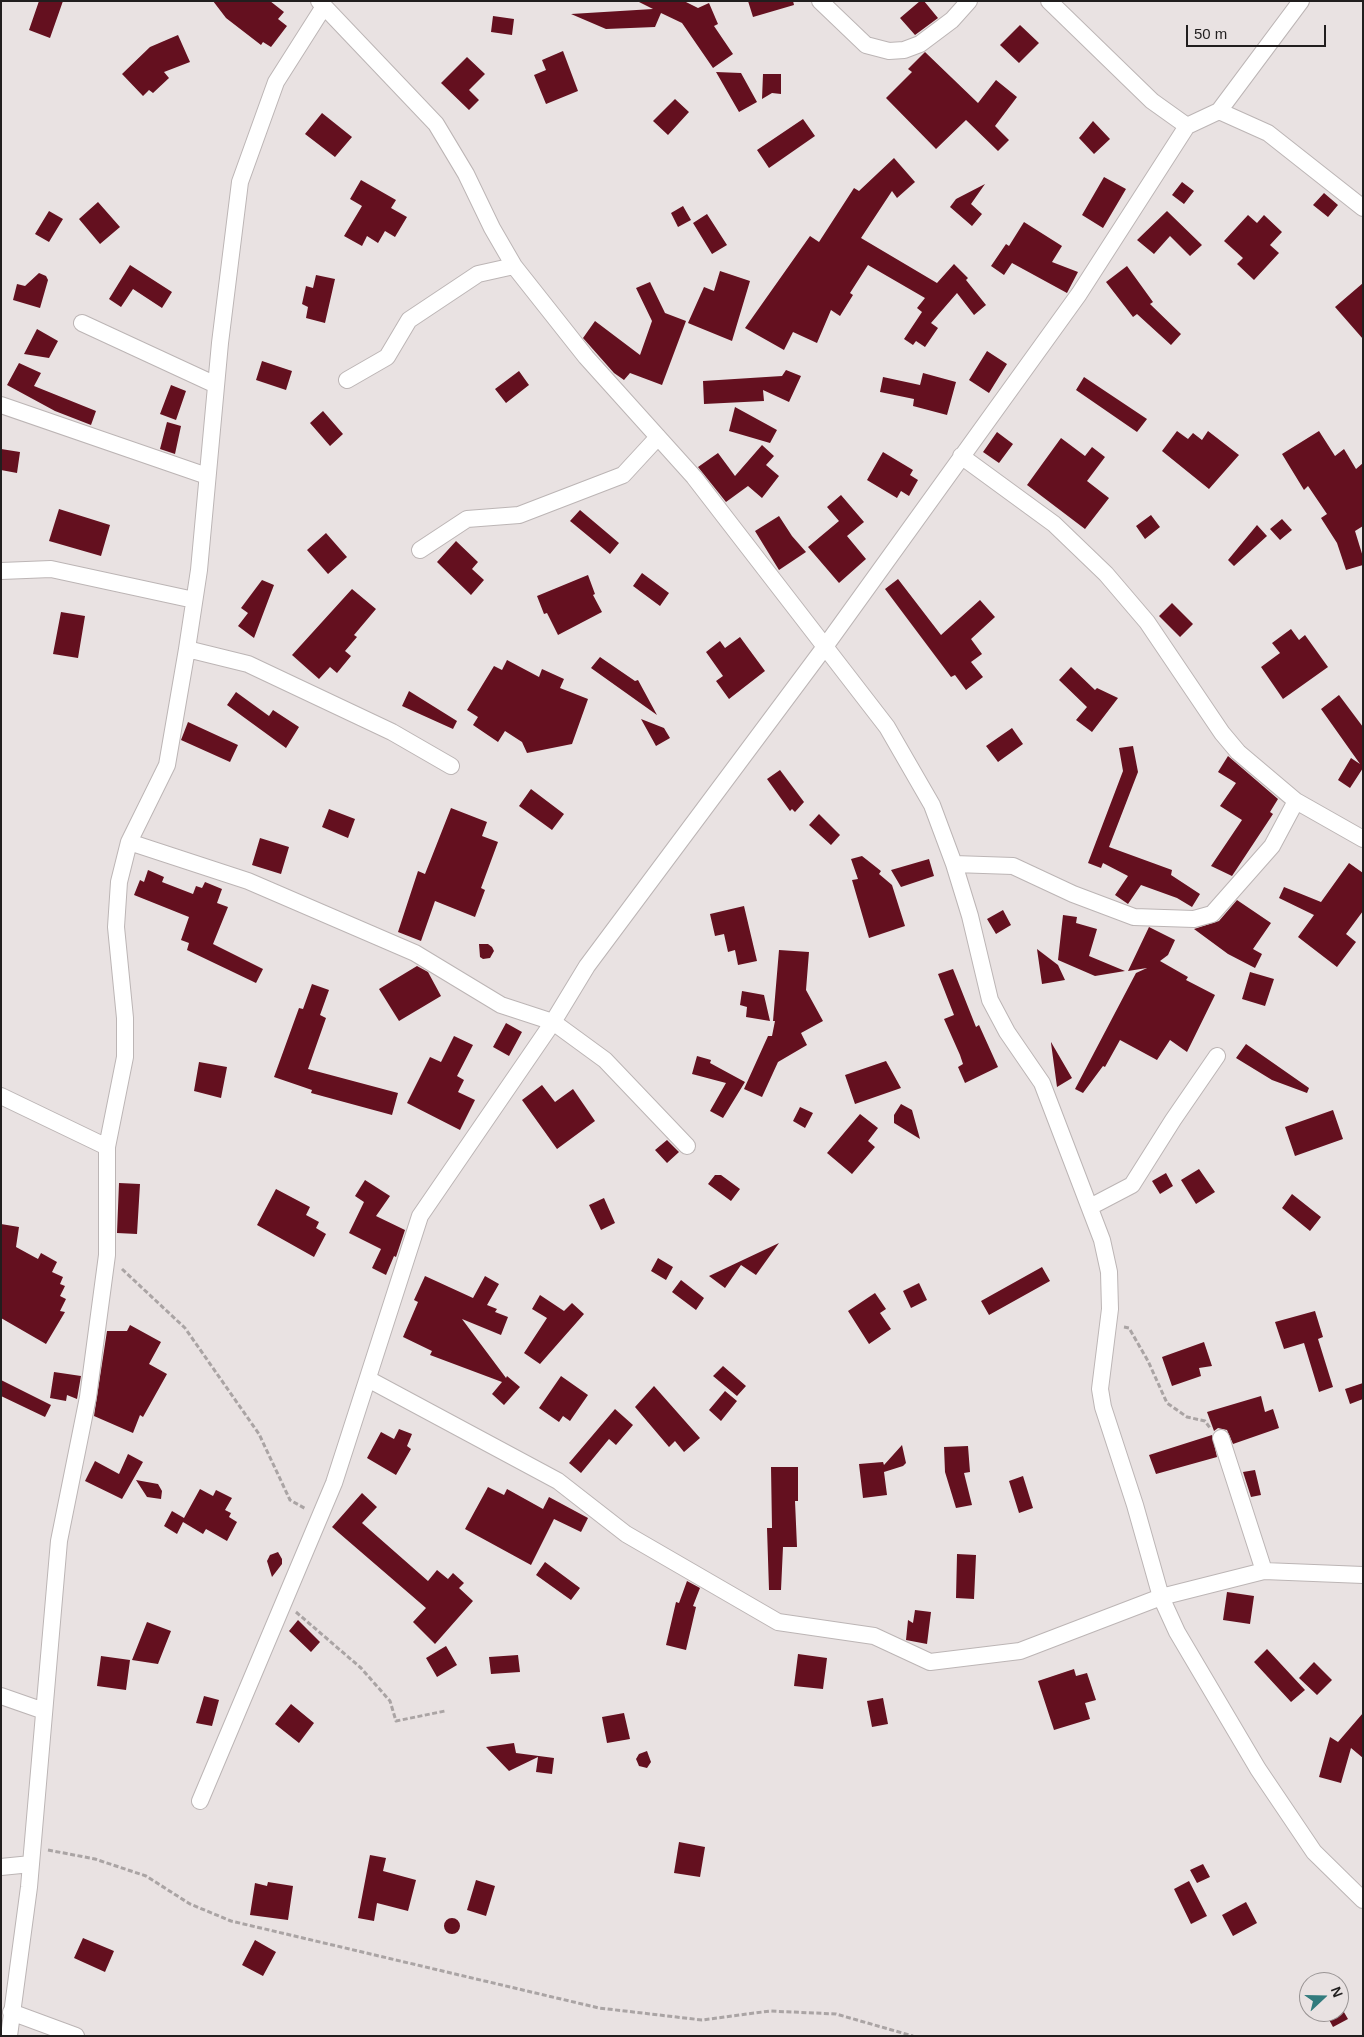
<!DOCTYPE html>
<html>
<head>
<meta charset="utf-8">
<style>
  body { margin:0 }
  #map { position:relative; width:1364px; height:2037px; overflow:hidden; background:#e9e2e2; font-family:Arial,sans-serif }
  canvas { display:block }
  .frame { position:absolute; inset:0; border:2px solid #211e1e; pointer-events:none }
  .north { position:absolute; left:1299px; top:1972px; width:50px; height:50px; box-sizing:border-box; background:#e9e2e2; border:1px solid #999494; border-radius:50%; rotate:69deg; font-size:14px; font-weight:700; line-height:20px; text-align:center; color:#211e1e }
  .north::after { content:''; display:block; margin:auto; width:18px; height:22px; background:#327b7d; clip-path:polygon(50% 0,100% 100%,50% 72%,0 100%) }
  .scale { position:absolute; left:1186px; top:25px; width:140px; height:22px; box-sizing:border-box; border:2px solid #211e1e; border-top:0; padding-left:6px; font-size:15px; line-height:18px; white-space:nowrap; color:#211e1e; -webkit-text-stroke:4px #e9e2e2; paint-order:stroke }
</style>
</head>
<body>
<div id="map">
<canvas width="1364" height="2037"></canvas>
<div class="frame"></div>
<div class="north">N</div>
<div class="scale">50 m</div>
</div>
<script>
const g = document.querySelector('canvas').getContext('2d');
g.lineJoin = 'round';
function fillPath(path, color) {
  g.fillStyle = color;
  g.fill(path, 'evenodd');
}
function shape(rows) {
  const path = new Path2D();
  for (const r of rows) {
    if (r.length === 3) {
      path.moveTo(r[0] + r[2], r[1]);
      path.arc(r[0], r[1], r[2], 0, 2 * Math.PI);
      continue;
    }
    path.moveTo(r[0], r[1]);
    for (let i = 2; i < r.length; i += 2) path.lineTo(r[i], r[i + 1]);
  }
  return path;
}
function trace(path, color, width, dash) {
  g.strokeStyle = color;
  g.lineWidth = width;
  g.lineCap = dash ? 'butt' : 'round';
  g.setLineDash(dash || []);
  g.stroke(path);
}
fillPath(shape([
  [39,1,63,1,50,38,29,30],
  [213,1,270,1,284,12,278,19,287,26,271,47,263,42,261,45,226,18],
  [637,1,684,1,698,8,709,3,718,24,714,26,733,54,713,68,682,23,661,13,655,27,606,29,571,14,653,9],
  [748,1,793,1,794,5,753,17],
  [920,1,924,1,938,18,915,35,900,18],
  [493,16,514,19,512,35,491,32],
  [1020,25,1039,43,1019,63,1000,45],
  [178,35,190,62,164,72,169,78,153,93,149,90,143,96,122,74,150,47],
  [563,51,578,91,546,104,534,75,546,70,542,60],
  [925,52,978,103,996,80,1017,97,995,126,1009,140,998,151,966,120,936,149,886,98,912,72,908,69],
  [467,57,485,74,469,90,479,100,469,110,441,83],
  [716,72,741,73,757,102,739,112],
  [763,74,781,74,781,94,772,93,762,99],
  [675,99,689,112,668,135,653,121],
  [322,113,352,137,335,157,305,134],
  [803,119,815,136,769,168,757,150],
  [1093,121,1110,139,1094,154,1079,138],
  [894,158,915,182,897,198,892,191,861,238,937,283,954,264,968,278,966,280,986,305,974,315,957,293,931,323,938,328,925,347,916,341,913,345,904,339,922,312,917,308,925,298,868,265,850,293,853,295,840,316,831,310,817,343,793,332,784,350,745,328,810,236,819,242,854,188,859,191],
  [1104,177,1126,189,1103,228,1082,215],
  [361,180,396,200,391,208,407,217,395,237,385,231,378,243,367,236,362,246,344,236,362,206,350,199],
  [1182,182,1194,191,1184,204,1172,195],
  [985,184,971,204,982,214,972,226,950,207,956,199],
  [1324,193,1338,205,1328,217,1313,205],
  [98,202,120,227,100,244,79,219],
  [683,206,691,220,678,227,671,213],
  [49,211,63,219,49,242,35,234],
  [1167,211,1202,245,1190,256,1170,236,1154,254,1137,240],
  [707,214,727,245,712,254,693,223],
  [1248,215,1257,223,1264,215,1282,232,1270,245,1279,253,1254,280,1237,264,1243,258,1224,241],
  [1024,222,1062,246,1052,262,1078,272,1067,293,1012,263,1004,275,991,266,1006,244,1009,246],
  [130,265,172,292,162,308,133,289,121,307,109,299],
  [1127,266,1153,302,1150,304,1181,334,1171,345,1137,314,1133,317,1106,282],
  [720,271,750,281,732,341,688,323,704,287,714,291],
  [39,273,46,276,48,280,40,308,13,300,17,284,25,286],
  [316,275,335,279,325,323,306,318,308,307,302,304,306,286,313,288],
  [650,282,665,313,686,321,662,385,630,373,624,380,614,373,583,338,595,321,640,355,652,321,636,288],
  [1363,283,1363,339,1335,307],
  [37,329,58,341,49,358,24,354],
  [987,351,1007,364,989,393,969,380],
  [262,361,292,371,286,390,256,380],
  [19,363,41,373,34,386,96,411,91,425,55,411,7,385],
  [786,370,801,376,789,402,763,390,764,401,704,404,703,381,782,376],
  [519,371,529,385,506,403,495,389],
  [923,373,956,382,947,415,913,406,914,399,880,392,883,377,920,385],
  [1084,377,1147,419,1137,432,1076,390],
  [171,385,186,391,176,420,160,414],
  [735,407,777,430,770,443,729,431],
  [323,411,343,434,330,446,310,423],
  [167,422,181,426,175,454,160,449],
  [1177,431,1188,439,1193,433,1202,440,1208,431,1239,455,1209,489,1162,451],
  [1319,431,1335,456,1344,449,1356,469,1363,463,1363,526,1355,531,1363,557,1363,565,1346,570,1337,543,1321,518,1327,514,1308,486,1304,490,1282,454],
  [997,432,1013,444,999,463,983,452],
  [1061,438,1085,456,1092,447,1105,457,1087,481,1109,498,1085,529,1027,485],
  [762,445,774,456,766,465,779,476,762,498,748,486,726,502,698,467,718,453,735,476],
  [1,449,20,452,17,473,1,470],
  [883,452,913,470,910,475,918,480,909,496,901,491,897,498,867,480],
  [841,495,864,522,847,536,866,559,839,583,808,547,839,521,827,507],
  [59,509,110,525,101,556,49,541],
  [580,510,619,543,610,554,570,521],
  [1151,515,1160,527,1145,539,1136,526],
  [779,516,792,536,806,552,779,570,755,531],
  [1282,519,1292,530,1280,540,1270,529],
  [1257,525,1267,536,1234,566,1228,560],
  [326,533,347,557,328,574,307,550],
  [456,541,478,562,472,569,484,580,471,595,437,562],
  [642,573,669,593,660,606,633,586],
  [588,575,595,594,593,595,602,612,558,635,547,613,544,614,537,596],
  [898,579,941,635,980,600,995,617,971,639,982,654,971,662,983,677,966,690,955,675,951,677,885,589],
  [262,580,274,585,254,638,238,626,248,613,241,608],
  [352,589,376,609,354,635,357,637,345,651,351,656,337,673,330,667,319,679,292,655],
  [1172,603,1193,624,1180,637,1159,616],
  [61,612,85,616,78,658,53,654],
  [1291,629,1299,640,1305,635,1328,667,1283,699,1261,667,1280,653,1272,643],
  [740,637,765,671,729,699,716,681,723,676,706,652,720,641,725,648],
  [600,657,635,681,638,680,657,715,591,668],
  [507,660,539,677,542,669,564,679,560,688,588,699,572,744,527,753,522,742,505,731,498,742,473,725,478,717,467,710,494,666,502,670],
  [1071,667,1095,690,1097,688,1118,698,1092,732,1076,720,1087,707,1059,680],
  [409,691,457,721,453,729,402,706],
  [236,692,269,716,273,710,299,727,286,748,227,705],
  [1339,695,1363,727,1363,768,1350,788,1338,780,1351,758,1360,764,1321,709],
  [641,719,664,728,670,738,656,746],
  [188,722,238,745,230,762,181,740],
  [1012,728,1023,744,998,762,986,746],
  [1133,746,1138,772,1109,847,1172,870,1171,875,1200,894,1192,907,1177,898,1141,885,1128,904,1115,895,1128,876,1103,863,1101,868,1088,863,1123,771,1119,748],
  [1228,756,1278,799,1270,812,1273,814,1232,876,1211,866,1242,820,1220,806,1236,783,1218,772],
  [780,770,804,802,795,812,792,809,790,811,767,779],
  [531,789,564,814,552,830,519,806],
  [451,808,487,822,482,836,498,842,481,888,485,890,475,917,435,901,421,941,398,932,418,871,425,874],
  [329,809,355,819,348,838,322,827],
  [819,814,840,835,831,845,809,825],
  [260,838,289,847,281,874,252,865],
  [862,856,881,871,879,874,892,885,905,926,869,938,852,880,858,879,851,859],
  [929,859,934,876,901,887,891,870],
  [1349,863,1363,873,1363,911,1346,934,1356,942,1337,967,1298,937,1314,915,1279,898,1284,887,1321,902],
  [148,870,164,877,162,882,193,894,196,886,202,888,205,882,222,889,217,903,228,907,213,944,263,969,256,983,187,950,189,943,181,940,189,917,134,895,140,880,144,882],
  [1237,900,1271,923,1253,949,1262,954,1255,968,1228,954,1194,929,1219,921],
  [744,906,757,961,738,965,735,950,728,952,724,934,715,936,710,914],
  [1003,910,1011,925,996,934,987,919],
  [1063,915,1077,917,1076,923,1097,929,1089,956,1125,971,1095,976,1058,960],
  [1149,927,1175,940,1168,955,1160,961,1188,977,1186,980,1215,995,1187,1052,1170,1040,1157,1060,1120,1040,1105,1067,1103,1066,1083,1093,1075,1089,1136,973,1147,968,1128,971],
  [479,944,488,944,492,947,494,951,490,958,483,959,480,957],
  [1037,949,1058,965,1065,980,1042,984],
  [779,950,809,952,806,990,823,1021,801,1033,807,1045,778,1062,762,1097,744,1089,768,1036,772,1036,775,1021,773,1021],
  [417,966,428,972,441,996,399,1021,379,989],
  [953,969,976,1027,979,1025,998,1067,965,1083,958,1067,963,1064,960,1055,944,1019,954,1015,938,974],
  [1250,972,1274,979,1265,1006,1242,999],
  [312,984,329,990,320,1015,326,1018,308,1069,398,1093,392,1115,311,1093,312,1090,274,1077,299,1008,303,1009],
  [742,991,764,995,770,1021,746,1017,747,1007,740,1005],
  [506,1023,522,1032,509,1056,493,1047],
  [454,1036,473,1045,457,1076,464,1080,458,1092,475,1100,460,1130,407,1103,430,1057,441,1062],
  [1051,1042,1072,1078,1057,1087,1051,1043],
  [1246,1044,1309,1088,1307,1093,1272,1080,1236,1058],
  [697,1056,711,1060,710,1063,745,1082,723,1118,710,1111,726,1083,692,1074],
  [886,1061,901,1088,855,1104,845,1075],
  [199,1062,227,1067,221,1098,194,1091],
  [542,1085,555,1102,573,1089,595,1121,557,1149,522,1100],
  [901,1104,912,1110,920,1139,894,1123,894,1115],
  [800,1107,813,1113,805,1128,793,1121],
  [1333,1110,1343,1139,1295,1156,1285,1127],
  [860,1114,878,1128,868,1141,875,1147,852,1174,827,1153],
  [667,1140,679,1152,667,1163,655,1150],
  [1199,1169,1215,1192,1196,1204,1181,1180],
  [1166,1173,1173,1186,1160,1194,1152,1181],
  [715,1175,721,1175,740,1189,731,1201,708,1184],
  [365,1180,390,1196,376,1216,405,1230,396,1257,394,1256,386,1275,372,1268,381,1249,349,1233,364,1202,355,1196],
  [119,1183,140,1184,137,1234,117,1233],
  [276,1189,310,1207,306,1215,319,1222,316,1228,326,1234,314,1257,257,1225],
  [1292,1194,1321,1217,1310,1231,1282,1208],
  [604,1198,615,1223,601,1230,589,1205],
  [1,1224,19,1227,16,1247,38,1259,41,1253,57,1262,52,1272,63,1277,60,1284,65,1286,60,1296,66,1299,60,1311,65,1312,46,1344,1,1318],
  [779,1243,756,1275,741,1265,725,1288,709,1276],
  [658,1258,673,1267,666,1280,651,1271],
  [1042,1267,1050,1281,989,1315,981,1301],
  [425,1276,473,1298,485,1276,499,1284,487,1305,497,1309,495,1312,508,1317,501,1335,462,1319,506,1378,507,1376,520,1387,504,1405,492,1394,502,1382,430,1355,432,1351,403,1337,418,1302,414,1300],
  [681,1280,704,1298,696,1310,672,1292],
  [919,1283,927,1300,911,1308,903,1291],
  [875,1293,886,1309,880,1313,891,1329,869,1344,848,1311],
  [540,1295,564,1311,572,1303,584,1314,540,1364,524,1353,547,1318,532,1309],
  [1315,1311,1323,1337,1318,1339,1333,1387,1319,1392,1304,1343,1284,1349,1275,1322],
  [130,1325,161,1342,149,1364,167,1374,143,1417,140,1415,133,1433,94,1416,107,1331,127,1331],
  [1204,1342,1212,1366,1199,1368,1201,1376,1172,1386,1162,1357],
  [723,1366,746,1386,737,1396,713,1376],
  [54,1372,81,1376,77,1399,67,1395,66,1401,50,1398],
  [561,1376,588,1395,570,1421,563,1416,559,1422,539,1408],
  [1,1380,51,1405,45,1417,1,1396],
  [1363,1383,1363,1399,1350,1404,1345,1389],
  [654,1386,700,1438,684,1452,675,1441,669,1447,635,1407],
  [725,1391,737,1401,721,1421,709,1410],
  [1261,1396,1265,1412,1273,1409,1279,1428,1233,1444,1227,1430,1218,1428,1214,1431,1207,1412],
  [615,1409,633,1425,616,1445,609,1439,581,1473,569,1463],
  [399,1429,412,1434,407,1446,411,1449,396,1475,367,1458,381,1432,394,1439],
  [1212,1435,1217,1457,1156,1474,1149,1455],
  [902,1445,906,1463,903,1466,884,1472,887,1495,863,1498,859,1464,883,1462,884,1465],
  [968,1446,970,1472,964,1473,972,1505,956,1508,945,1472,944,1447],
  [128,1454,143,1462,122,1499,85,1481,95,1461,119,1474],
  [771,1467,798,1467,798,1501,795,1501,797,1547,783,1547,781,1590,769,1590,767,1528,772,1528],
  [1255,1470,1261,1495,1251,1497,1243,1472],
  [1023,1476,1033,1508,1019,1513,1009,1481],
  [136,1480,158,1484,162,1491,161,1499,147,1497],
  [488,1487,504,1495,507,1489,543,1509,549,1497,588,1518,581,1532,554,1519,531,1565,465,1529],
  [200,1489,213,1496,216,1490,232,1498,225,1510,231,1513,229,1517,237,1522,227,1541,206,1529,203,1534,183,1522,177,1534,164,1526,172,1511,184,1518],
  [362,1493,377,1507,362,1523,428,1581,437,1570,448,1579,453,1573,464,1583,459,1588,473,1601,435,1644,413,1622,426,1608,332,1527],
  [278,1552,282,1559,282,1564,272,1577,267,1561,270,1555],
  [957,1554,976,1555,974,1599,956,1598],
  [545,1562,580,1588,571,1600,536,1575],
  [687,1581,700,1588,693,1606,696,1607,686,1650,666,1645,676,1602,679,1603],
  [1227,1592,1254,1596,1250,1624,1223,1620],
  [915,1610,931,1612,927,1644,906,1640,908,1620,913,1623],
  [298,1620,320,1642,311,1652,289,1631],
  [147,1622,171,1631,158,1664,132,1660],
  [446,1646,457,1665,437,1677,426,1658],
  [1267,1649,1305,1690,1291,1702,1254,1662],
  [798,1654,827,1658,823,1689,794,1686],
  [518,1655,520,1672,491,1674,489,1657],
  [101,1656,130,1660,126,1690,97,1686],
  [1314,1662,1332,1680,1317,1695,1299,1678],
  [1074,1669,1076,1676,1087,1673,1096,1700,1085,1703,1090,1719,1054,1730,1038,1681],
  [204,1696,219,1700,212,1726,196,1723],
  [883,1698,888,1724,872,1727,867,1701],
  [291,1704,314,1723,299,1743,275,1724],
  [624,1713,630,1739,607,1743,602,1717],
  [1363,1713,1363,1758,1351,1748,1341,1783,1319,1777,1330,1737,1338,1742],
  [514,1743,516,1753,554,1758,552,1774,536,1772,538,1757,509,1771,486,1747],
  [647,1751,651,1762,647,1768,639,1766,636,1759,639,1754],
  [679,1842,705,1847,700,1877,674,1873],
  [370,1855,386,1858,383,1871,416,1880,408,1911,377,1903,374,1921,358,1918],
  [1203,1864,1210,1877,1197,1883,1190,1870],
  [476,1880,495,1886,486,1916,467,1910],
  [1189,1881,1207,1916,1191,1924,1174,1889],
  [268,1882,293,1886,288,1920,250,1915,255,1883,267,1886],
  [1246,1902,1257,1923,1233,1936,1222,1915],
  [452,1926,8],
  [83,1938,114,1951,105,1972,74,1958],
  [255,1940,276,1952,263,1976,242,1965],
  [1341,2007,1348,2019,1333,2027,1326,2014,1339,2012]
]), '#64101f');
const minor = shape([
  [319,1,436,124,466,174,492,228,514,266,586,357,694,477,887,727,932,805,954,864,970,916,990,1000,1007,1032,1042,1083,1102,1240,1109,1272,1110,1309,1100,1389,1103,1407,1135,1505,1161,1597,1177,1632,1258,1769,1314,1852,1363,1900],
  [820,1,866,45,889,51,904,50,920,44,952,20,969,1],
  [1049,1,1152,101,1187,126,1219,111,1268,133,1363,208],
  [1219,111,1301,1],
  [82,323,216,385],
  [347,380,387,357,409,320,478,274,514,266],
  [1,405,207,476],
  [961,456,1054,524,1106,574,1147,622,1222,733,1238,752,1296,801,1363,839],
  [420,550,467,519,519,515,623,475,658,437],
  [1,571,51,569,194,600],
  [187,649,248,664,392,732,451,766],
  [129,842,248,881,415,953,501,1005,553,1022,605,1060,687,1146],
  [954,864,1013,866,1073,894,1134,917,1194,919,1212,914,1272,846,1296,801],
  [1,1096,107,1147],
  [1090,1207,1132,1185,1173,1120,1217,1056],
  [368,1379,558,1481,626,1534,778,1622,874,1636,930,1662,1020,1651,1161,1597,1264,1571,1363,1575],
  [1221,1438,1264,1571],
  [1,1696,44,1711],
  [200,1801,334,1483,420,1216,553,1022,587,966,824,648,1079,294,1187,126],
  [1,1867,31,1864],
  [11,2012,76,2036],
  [9,2036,29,1887,59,1541,88,1397,107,1255,107,1147,125,1057,125,1018,116,927,119,882,129,842,167,765,187,649,199,570,220,343,240,182,276,82,323,8]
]);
trace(minor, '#bcb5b5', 18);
trace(shape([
  [122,1269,185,1328,259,1434,290,1500,306,1509],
  [1124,1327,1129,1328,1148,1361,1167,1403,1187,1417,1205,1421,1210,1428],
  [296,1612,361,1668,390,1701,396,1721,445,1711],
  [48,1850,95,1859,146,1876,190,1904,231,1921,599,2008,702,2020,770,2011,836,2014,913,2036]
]), '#aaa4a4', 3, [5, 2.5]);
trace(minor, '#fff', 16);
</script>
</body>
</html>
